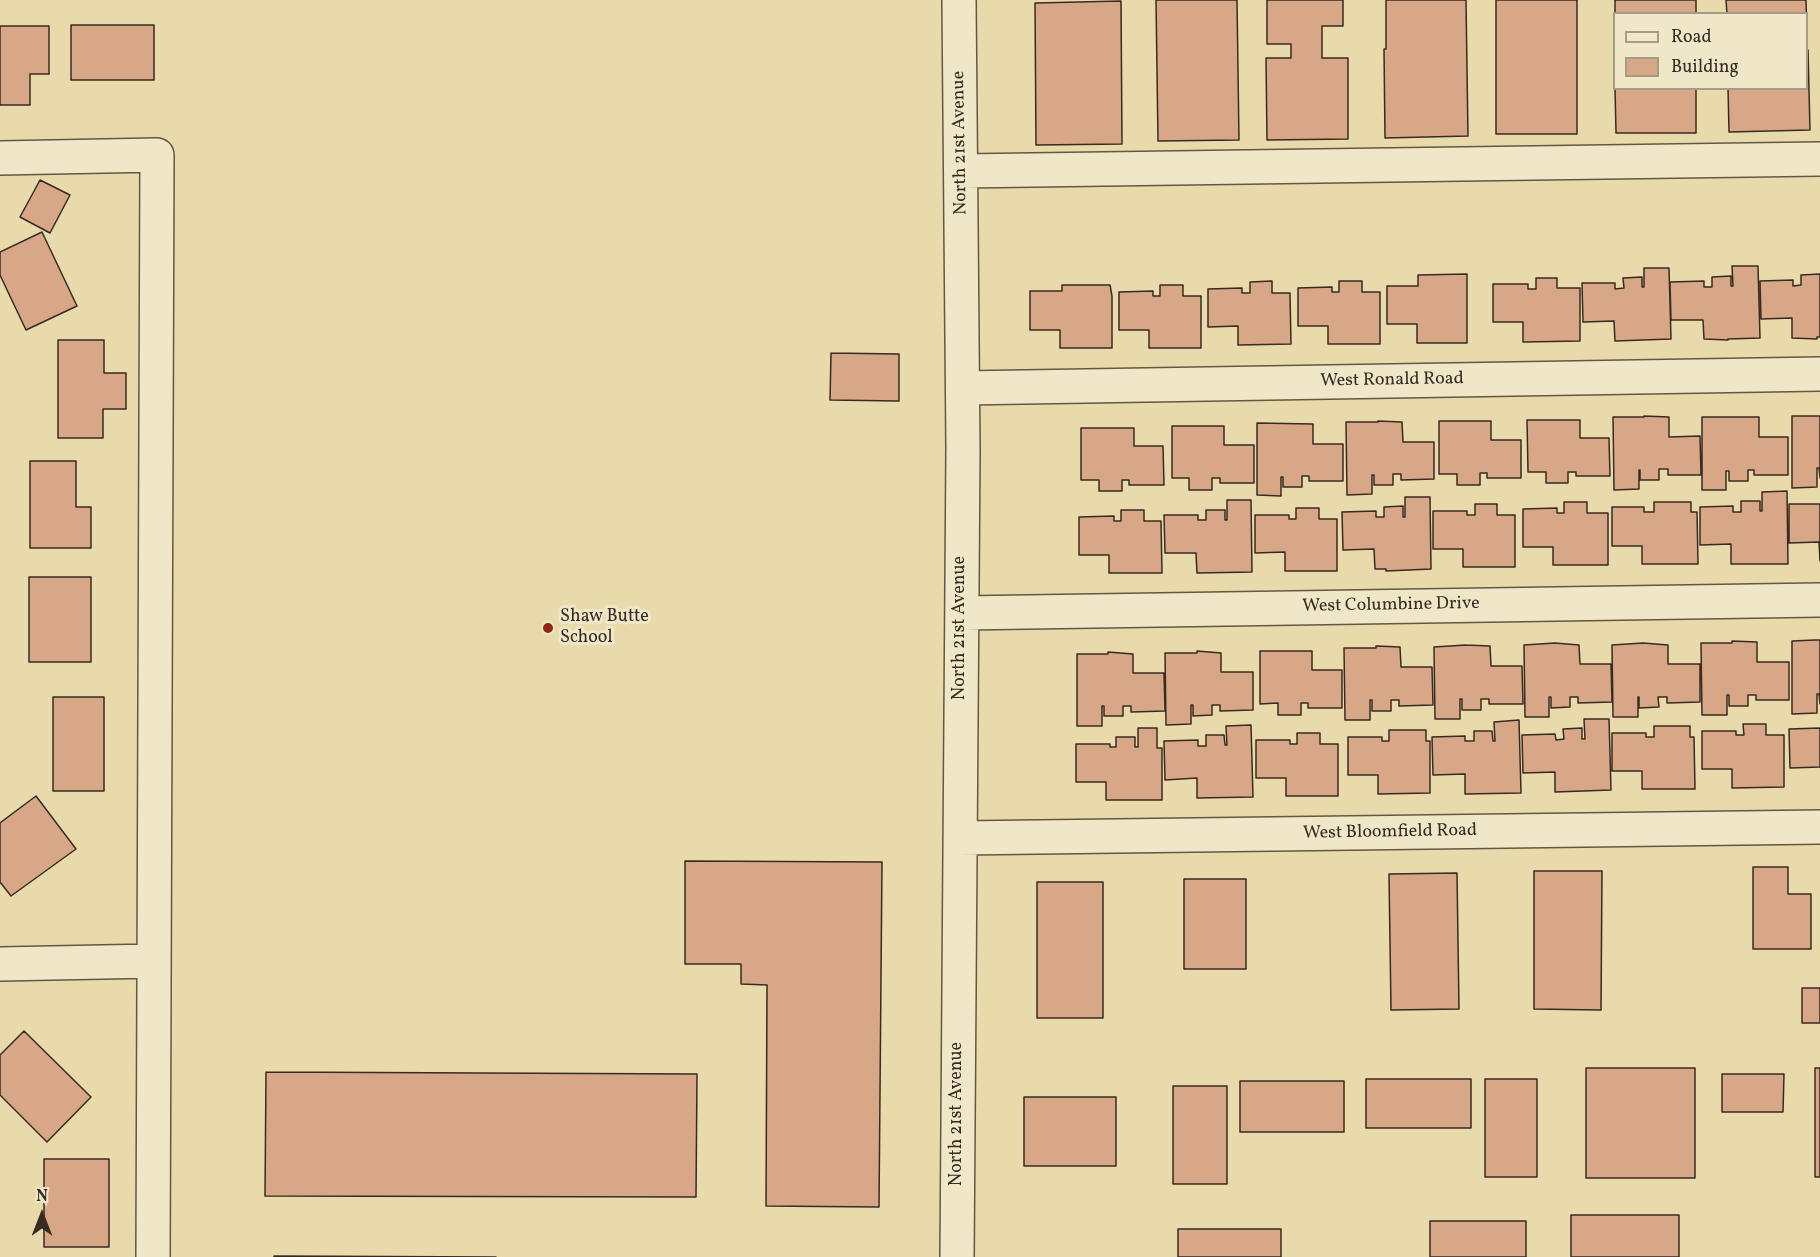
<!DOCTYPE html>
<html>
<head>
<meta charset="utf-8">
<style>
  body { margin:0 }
  #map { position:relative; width:1820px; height:1257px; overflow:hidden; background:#e8daaa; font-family:Vollkorn,serif }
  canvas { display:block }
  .legend { position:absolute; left:1613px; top:12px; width:195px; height:78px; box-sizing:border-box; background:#f0e7c8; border:2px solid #a69c86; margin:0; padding:8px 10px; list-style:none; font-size:18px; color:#382b22 }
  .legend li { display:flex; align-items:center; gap:12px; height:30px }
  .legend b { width:30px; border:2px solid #a69c86 }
  .north { position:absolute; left:12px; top:1185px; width:60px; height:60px; -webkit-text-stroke:4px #f0e7c8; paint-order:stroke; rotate:0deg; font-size:16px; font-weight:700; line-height:24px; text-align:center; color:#382b22 }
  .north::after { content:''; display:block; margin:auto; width:21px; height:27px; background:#382b22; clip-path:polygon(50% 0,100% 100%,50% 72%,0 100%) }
</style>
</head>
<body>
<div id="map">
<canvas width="1820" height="1257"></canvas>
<ul class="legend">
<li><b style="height:8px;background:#f0e7c8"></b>Road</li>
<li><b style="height:16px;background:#d8a787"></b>Building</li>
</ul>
<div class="north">N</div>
</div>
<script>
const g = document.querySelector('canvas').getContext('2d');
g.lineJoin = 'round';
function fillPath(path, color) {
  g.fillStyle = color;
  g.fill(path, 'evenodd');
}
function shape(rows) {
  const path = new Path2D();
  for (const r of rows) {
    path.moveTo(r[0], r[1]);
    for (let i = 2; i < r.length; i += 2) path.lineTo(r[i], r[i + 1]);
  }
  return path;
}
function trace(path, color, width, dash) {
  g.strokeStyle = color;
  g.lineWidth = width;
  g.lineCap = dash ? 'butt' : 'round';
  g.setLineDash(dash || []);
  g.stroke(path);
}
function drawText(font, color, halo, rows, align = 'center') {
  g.font = font + ' Vollkorn,serif';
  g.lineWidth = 6;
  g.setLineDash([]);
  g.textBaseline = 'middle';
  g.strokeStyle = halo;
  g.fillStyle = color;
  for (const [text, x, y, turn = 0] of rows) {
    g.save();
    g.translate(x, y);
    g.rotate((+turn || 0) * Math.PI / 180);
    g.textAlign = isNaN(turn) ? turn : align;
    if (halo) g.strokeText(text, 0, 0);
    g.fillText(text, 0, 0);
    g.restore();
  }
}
const building = shape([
  [1156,0,1237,0,1239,140,1158,141,1156,0],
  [1267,0,1343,0,1343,26,1322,26,1322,58,1348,58,1348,139,1267,140,1266,58,1291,58,1291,44,1267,44,1267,0],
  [1386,0,1466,0,1468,136,1385,138,1384,49,1386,49,1386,0],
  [1496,0,1577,0,1577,134,1496,134,1496,0],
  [1615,0,1696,0,1696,14,1615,14,1615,0],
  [1726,0,1806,0,1807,35,1806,14,1727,14,1726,0],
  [1121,1,1122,144,1036,145,1035,3,1121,1],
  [71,25,154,25,154,80,71,80,71,25],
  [0,26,49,26,49,74,30,74,30,105,0,105,0,26],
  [1808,50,1810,130,1729,132,1728,88,1806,88,1808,50],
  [1615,88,1696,88,1696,133,1616,133,1615,88],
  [40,180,70,195,50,233,20,217,40,180],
  [42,232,77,306,26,330,0,275,0,252,42,232],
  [1732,266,1758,266,1760,338,1728,339,1728,340,1704,339,1703,320,1671,320,1670,282,1704,281,1704,287,1712,287,1712,277,1731,276,1731,286,1733,286,1732,266],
  [1644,268,1669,268,1671,339,1615,341,1614,321,1583,322,1582,283,1615,283,1615,289,1624,288,1623,278,1642,277,1642,287,1644,287,1644,268],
  [1467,274,1467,343,1417,343,1417,324,1387,324,1387,286,1418,286,1418,275,1467,274],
  [1820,274,1820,337,1817,337,1817,339,1792,338,1792,318,1761,319,1760,281,1793,280,1793,286,1801,285,1801,275,1820,274],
  [1536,278,1557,278,1557,288,1580,288,1580,341,1523,342,1523,322,1493,322,1493,284,1528,284,1528,289,1536,289,1536,278],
  [1272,281,1272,293,1290,293,1291,344,1238,345,1238,326,1208,327,1208,289,1242,288,1242,293,1250,293,1250,282,1272,281],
  [1339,281,1362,281,1362,292,1380,292,1380,344,1328,344,1328,326,1298,326,1298,288,1332,287,1332,292,1339,292,1339,281],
  [1062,285,1110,285,1112,296,1112,348,1060,348,1060,330,1030,330,1030,291,1062,291,1062,285],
  [1160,285,1183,285,1183,296,1201,296,1201,348,1149,348,1149,330,1119,330,1119,292,1153,291,1153,296,1160,296,1160,285],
  [58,340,104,340,104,373,126,373,126,409,103,409,103,438,58,438,58,340],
  [831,353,899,354,899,401,830,400,831,353],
  [1644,416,1669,417,1669,437,1700,436,1701,475,1668,475,1668,469,1659,469,1659,480,1640,480,1640,470,1639,470,1639,489,1614,490,1613,417,1644,417,1644,416],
  [1792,416,1820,416,1820,478,1819,468,1817,468,1817,487,1792,488,1792,416],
  [1702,417,1759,417,1759,437,1788,437,1788,475,1754,475,1754,470,1748,470,1748,481,1729,481,1729,471,1726,471,1726,490,1702,490,1702,417],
  [1527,420,1580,420,1580,438,1609,438,1610,476,1576,476,1576,472,1568,472,1568,483,1546,483,1546,472,1528,472,1527,420],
  [1378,421,1402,422,1403,442,1434,442,1434,479,1401,480,1401,474,1393,474,1393,485,1374,485,1374,475,1372,475,1372,494,1347,495,1346,422,1378,422,1378,421],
  [1439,421,1491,421,1491,440,1521,440,1521,478,1487,478,1487,473,1480,473,1480,485,1457,485,1457,474,1439,474,1439,421],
  [1257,423,1313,424,1313,444,1343,444,1343,481,1309,481,1309,476,1302,476,1302,487,1283,487,1283,477,1281,477,1281,496,1257,495,1257,423],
  [1172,426,1224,426,1224,445,1254,445,1254,483,1220,483,1220,478,1212,478,1212,490,1189,490,1189,478,1172,478,1172,426],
  [1081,428,1134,428,1134,446,1163,446,1164,485,1129,485,1129,480,1122,480,1122,491,1099,491,1099,480,1081,480,1081,428],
  [30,461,76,461,76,507,91,507,91,548,30,548,30,461],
  [1787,491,1788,564,1731,564,1731,544,1700,545,1700,507,1733,506,1733,512,1741,512,1741,501,1760,501,1760,511,1762,511,1762,492,1787,491],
  [1405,497,1430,497,1431,569,1386,571,1386,569,1375,569,1374,549,1343,550,1342,512,1376,511,1376,517,1384,517,1384,507,1403,506,1403,517,1405,517,1405,497],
  [1227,500,1251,500,1252,572,1197,573,1196,553,1165,553,1164,515,1198,515,1198,520,1206,520,1206,510,1225,510,1225,520,1227,520,1227,500],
  [1564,502,1587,502,1587,513,1608,513,1608,565,1553,565,1553,547,1523,547,1523,509,1557,508,1557,513,1564,513,1564,502],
  [1654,502,1691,502,1691,512,1697,512,1698,564,1642,564,1642,546,1612,546,1612,507,1644,507,1644,512,1654,512,1654,502],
  [1475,504,1497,504,1497,515,1515,515,1515,567,1463,567,1463,549,1433,549,1433,511,1467,511,1467,515,1475,515,1475,504],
  [1789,504,1820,504,1820,561,1819,542,1789,543,1789,504],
  [1296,508,1319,508,1319,519,1337,519,1337,571,1285,571,1285,552,1255,553,1255,515,1289,515,1289,519,1296,519,1296,508],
  [1121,510,1144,510,1144,521,1161,521,1162,573,1109,573,1109,555,1079,555,1079,517,1114,516,1114,521,1121,521,1121,510],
  [29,577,91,577,91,662,29,662,29,577],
  [1815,640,1820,640,1820,704,1819,694,1817,694,1817,713,1792,714,1792,641,1815,640],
  [1732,641,1757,642,1757,662,1789,662,1789,700,1756,700,1756,695,1748,695,1748,706,1729,706,1729,695,1727,695,1727,715,1702,715,1701,643,1732,643,1732,641],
  [1555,643,1579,645,1580,664,1611,664,1612,702,1578,703,1578,697,1570,697,1570,707,1551,708,1551,697,1549,697,1549,717,1525,717,1524,645,1555,643],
  [1643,643,1668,645,1668,664,1700,664,1700,702,1667,703,1667,697,1658,697,1659,707,1639,708,1639,697,1638,697,1638,717,1613,717,1612,645,1643,643],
  [1466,645,1490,646,1491,666,1522,666,1523,704,1489,704,1489,699,1481,699,1481,710,1462,710,1462,699,1460,699,1460,719,1435,719,1434,647,1466,645],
  [1376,646,1400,647,1401,667,1432,667,1433,705,1399,706,1399,700,1391,700,1391,711,1372,711,1372,700,1370,700,1370,720,1345,720,1344,648,1376,648,1376,646],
  [1197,651,1221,653,1221,672,1253,672,1253,710,1220,711,1220,705,1212,705,1212,715,1193,716,1193,705,1191,705,1191,724,1166,725,1165,653,1197,653,1197,651],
  [1260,651,1312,651,1312,670,1342,670,1342,708,1308,708,1308,703,1301,703,1301,715,1278,715,1278,703,1260,704,1260,651],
  [1108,652,1133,654,1133,673,1164,673,1165,711,1131,712,1131,706,1123,706,1123,716,1104,716,1104,706,1102,706,1102,726,1077,726,1077,654,1108,654,1108,652],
  [53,697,104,697,104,791,53,791,53,697],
  [1584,719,1609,719,1611,790,1555,792,1555,772,1523,773,1522,735,1555,734,1556,740,1564,739,1563,729,1582,728,1582,739,1585,739,1584,719],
  [1519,720,1521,793,1465,794,1465,774,1433,775,1432,737,1465,736,1465,741,1474,741,1474,731,1492,731,1493,741,1495,741,1494,722,1519,720],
  [1743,724,1766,724,1766,735,1784,735,1784,787,1732,788,1732,769,1702,769,1702,731,1736,731,1736,735,1744,735,1743,724],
  [1251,725,1253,797,1197,798,1197,778,1165,780,1164,741,1198,740,1198,746,1206,746,1206,735,1224,735,1225,745,1227,745,1226,726,1251,725],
  [1654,726,1690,726,1690,737,1694,737,1695,789,1642,789,1642,771,1612,771,1612,733,1646,733,1646,737,1654,737,1654,726],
  [1138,728,1157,728,1157,748,1162,748,1162,800,1106,800,1106,782,1076,782,1076,744,1110,744,1110,747,1116,747,1116,737,1135,737,1135,747,1138,747,1138,728],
  [1820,728,1820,767,1790,768,1789,729,1820,728],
  [1389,730,1426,730,1426,741,1430,741,1430,793,1378,794,1378,775,1348,775,1348,737,1382,737,1382,741,1389,741,1389,730],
  [1297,733,1320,733,1320,744,1338,744,1338,796,1286,796,1286,778,1256,778,1256,740,1290,740,1290,744,1297,744,1297,733],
  [36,796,76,849,11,896,0,882,0,823,36,796],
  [685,861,882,862,879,1207,766,1206,767,985,741,984,741,964,685,964,685,861],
  [1753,867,1788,867,1788,894,1811,894,1811,949,1753,949,1753,867],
  [1534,871,1602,871,1601,1010,1534,1009,1534,871],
  [1457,873,1459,1009,1391,1010,1389,874,1457,873],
  [1184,879,1246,879,1246,969,1184,969,1184,879],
  [1037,882,1103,882,1103,1018,1037,1018,1037,882],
  [1802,988,1820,988,1820,1023,1802,1023,1802,988],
  [24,1031,91,1097,47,1142,0,1095,0,1055,24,1031],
  [1586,1068,1695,1068,1695,1178,1586,1178,1586,1068],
  [1815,1068,1820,1068,1820,1177,1815,1177,1815,1068],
  [266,1072,697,1074,696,1197,265,1196,266,1072],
  [1722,1074,1784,1074,1783,1112,1722,1112,1722,1074],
  [1366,1079,1471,1079,1471,1128,1366,1128,1366,1079],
  [1485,1079,1537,1079,1537,1177,1485,1177,1485,1079],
  [1240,1081,1344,1081,1344,1132,1240,1132,1240,1081],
  [1173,1086,1227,1086,1227,1184,1173,1184,1173,1086],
  [1024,1097,1116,1097,1116,1166,1024,1166,1024,1097],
  [44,1159,109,1159,109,1247,44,1247,44,1159],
  [1571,1215,1679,1215,1679,1257,1571,1257,1571,1215],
  [1430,1221,1526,1221,1526,1257,1430,1257,1430,1221],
  [1178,1229,1281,1229,1281,1257,1178,1257,1178,1229],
  [274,1256,496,1257,274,1257,274,1256]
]);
fillPath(building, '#d8a787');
trace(building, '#382b22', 1.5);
const minor = shape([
  [0,158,157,155,153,1257],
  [961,171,1820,159],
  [963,388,1820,374],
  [962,613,1820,600],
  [960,838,1820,827],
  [0,964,154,961],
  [957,1257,963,449,959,0]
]);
trace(minor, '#645744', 36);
trace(minor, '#f0e7c8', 33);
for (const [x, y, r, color] of [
  [548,628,6,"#8f2418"]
]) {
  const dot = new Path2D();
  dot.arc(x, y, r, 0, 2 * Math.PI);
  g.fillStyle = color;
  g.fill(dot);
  trace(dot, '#f0e7c8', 2);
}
drawText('18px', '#382b22', '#f0e7c8', [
  ["North 21st Avenue",961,143,-91],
  ["West Ronald Road",1392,381,-1],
  ["West Columbine Drive",1391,606,-1],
  ["North 21st Avenue",961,628,-90],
  ["West Bloomfield Road",1390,833,-1],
  ["North 21st Avenue",958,1114,-90]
]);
drawText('18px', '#382b22', '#f0e7c8', [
  ["Shaw Butte",560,618],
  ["School",560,639]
], 'left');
</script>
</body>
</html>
